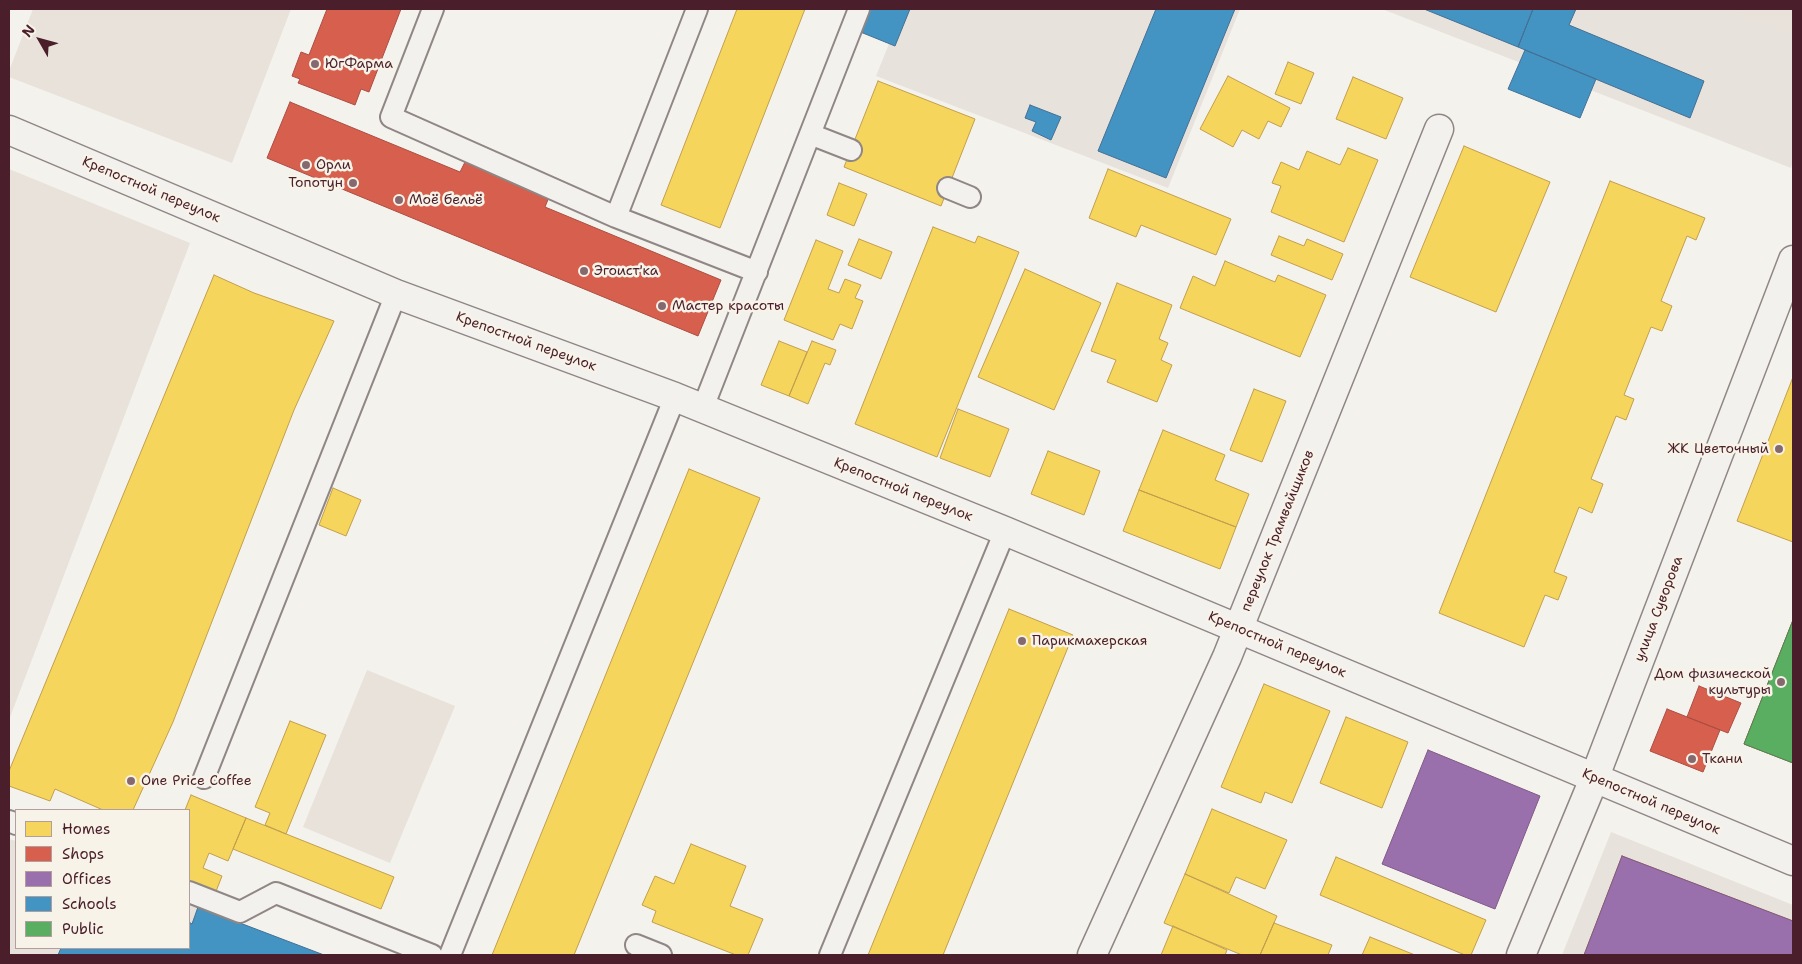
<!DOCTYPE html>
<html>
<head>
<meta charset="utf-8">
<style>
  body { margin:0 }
  #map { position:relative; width:1802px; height:964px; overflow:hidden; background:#f4f2ec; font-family:"Shantell Sans",sans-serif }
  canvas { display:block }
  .frame { position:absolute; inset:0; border:10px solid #4a1f2b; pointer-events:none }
  .legend { position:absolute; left:15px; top:809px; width:175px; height:140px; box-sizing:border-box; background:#f7f3e8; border:1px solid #b29e9c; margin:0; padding:6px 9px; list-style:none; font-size:15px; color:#4a1f2b }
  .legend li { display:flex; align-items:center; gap:10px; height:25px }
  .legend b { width:25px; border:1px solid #b29e9c }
  .north { position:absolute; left:15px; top:15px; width:50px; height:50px; -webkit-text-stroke:4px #f7f3e8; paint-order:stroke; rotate:308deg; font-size:14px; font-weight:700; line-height:20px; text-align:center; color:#4a1f2b }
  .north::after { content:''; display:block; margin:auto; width:18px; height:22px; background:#4a1f2b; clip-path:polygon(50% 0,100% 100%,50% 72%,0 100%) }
</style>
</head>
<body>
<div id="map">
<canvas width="1802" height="964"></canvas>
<div class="frame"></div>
<ul class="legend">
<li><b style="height:14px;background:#f6d55c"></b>Homes</li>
<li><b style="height:14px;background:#d6604d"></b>Shops</li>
<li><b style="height:14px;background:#9970ab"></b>Offices</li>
<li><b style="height:14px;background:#4393c3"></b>Schools</li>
<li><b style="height:14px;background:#5aae61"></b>Public</li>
</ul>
<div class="north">N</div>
</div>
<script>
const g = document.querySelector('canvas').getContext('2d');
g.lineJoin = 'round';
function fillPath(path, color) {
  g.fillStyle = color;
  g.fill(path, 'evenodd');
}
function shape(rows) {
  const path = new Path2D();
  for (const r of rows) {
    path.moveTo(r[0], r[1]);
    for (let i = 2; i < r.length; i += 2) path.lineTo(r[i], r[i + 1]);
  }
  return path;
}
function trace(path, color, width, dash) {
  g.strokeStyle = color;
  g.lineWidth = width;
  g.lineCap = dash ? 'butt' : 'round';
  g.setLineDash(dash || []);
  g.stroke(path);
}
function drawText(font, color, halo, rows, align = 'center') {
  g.font = font + ' "Shantell Sans",sans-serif';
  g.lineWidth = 5;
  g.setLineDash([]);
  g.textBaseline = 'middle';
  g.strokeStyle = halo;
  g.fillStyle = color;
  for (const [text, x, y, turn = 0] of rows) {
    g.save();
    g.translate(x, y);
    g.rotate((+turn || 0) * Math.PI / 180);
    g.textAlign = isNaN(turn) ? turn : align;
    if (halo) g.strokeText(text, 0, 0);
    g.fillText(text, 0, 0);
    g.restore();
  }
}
fillPath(shape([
  [903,9,1240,9,1168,188,876,76],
  [1382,9,1793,9,1793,161,1791,168],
  [1611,832,1793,905,1793,955,1562,955],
  [9,839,16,841,16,948,189,948,189,904,324,955,9,955]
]), '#e7e2db');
fillPath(shape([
  [33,9,291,9,232,163,9,77,9,71],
  [1728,9,1793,9,1793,32,1792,35],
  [9,169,190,243,9,720],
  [367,670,455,706,390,863,303,827]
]), '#e8e2da');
const homes = shape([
  [737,9,805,9,720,228,661,205,737,9],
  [1288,62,1314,73,1301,104,1275,94,1288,62],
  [1228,76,1290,108,1281,127,1268,121,1259,139,1242,130,1233,147,1200,129,1228,76],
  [1353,77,1403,98,1386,139,1336,119,1353,77],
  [878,81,975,119,941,206,844,167,878,81],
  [1464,146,1550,182,1496,312,1410,277,1464,146],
  [1348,148,1378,160,1344,242,1271,212,1281,186,1272,183,1281,162,1299,170,1307,151,1340,165,1348,148],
  [1108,169,1231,219,1216,255,1141,225,1136,237,1089,218,1108,169],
  [1610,181,1705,218,1696,240,1687,236,1661,301,1672,306,1662,331,1651,327,1624,395,1634,399,1626,420,1616,416,1591,479,1603,484,1592,513,1579,507,1554,572,1567,577,1558,600,1545,595,1524,647,1439,613,1610,181],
  [839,183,867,194,854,226,827,215,839,183],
  [933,227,975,243,978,236,1019,252,937,457,855,424,933,227],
  [1279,236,1304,246,1307,239,1343,254,1332,280,1271,255,1279,236],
  [859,239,892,252,881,279,848,265,859,239],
  [816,240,843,251,828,289,839,293,845,279,861,285,855,298,863,301,852,329,840,324,833,340,784,320,816,240],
  [1225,261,1275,282,1278,275,1326,295,1300,357,1180,308,1193,276,1215,286,1225,261],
  [1025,269,1101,303,1054,410,978,377,1025,269],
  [214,275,254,293,334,321,294,410,173,722,133,810,103,810,55,789,50,801,9,786,9,771,214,275],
  [1117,283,1172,305,1159,339,1168,343,1161,360,1172,365,1157,402,1107,382,1116,360,1091,351,1117,283],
  [779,341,807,352,789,396,761,385,779,341],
  [812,341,836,350,830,365,825,363,808,404,789,396,812,341],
  [1793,377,1793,542,1737,521,1793,377],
  [1254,389,1286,401,1262,462,1230,450,1254,389],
  [958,409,1009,429,990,477,940,458,958,409],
  [1163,430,1225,455,1215,480,1249,494,1236,527,1139,490,1163,430],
  [1048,451,1100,471,1084,515,1031,494,1048,451],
  [689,469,760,498,574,955,492,955,689,469],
  [333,488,361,500,346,536,319,525,333,488],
  [1139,490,1236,527,1220,569,1123,531,1139,490],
  [1009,609,1073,635,943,955,868,955,1009,609],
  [1264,684,1330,711,1292,803,1265,792,1261,803,1221,787,1264,684],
  [1346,717,1408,742,1382,808,1320,783,1346,717],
  [290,721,326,735,286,834,265,825,270,813,255,807,290,721],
  [191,795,246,818,228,861,209,853,203,868,222,876,215,894,189,883,189,810,185,810,191,795],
  [1212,809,1287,840,1265,889,1236,877,1229,893,1185,874,1212,809],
  [246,818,394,877,381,909,233,849,246,818],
  [691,844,746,866,730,906,763,919,748,955,736,955,652,922,656,911,642,905,655,876,674,884,691,844],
  [1622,856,1793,921,1793,955,1584,955,1622,856],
  [1336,857,1486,920,1471,955,1465,955,1320,895,1336,857],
  [1185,874,1277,916,1260,955,1242,955,1164,923,1185,874],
  [1274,923,1332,945,1328,955,1260,955,1274,923],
  [1173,926,1227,950,1225,955,1161,955,1173,926],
  [1370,937,1415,955,1362,955,1370,937]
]);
fillPath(homes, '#f6d55c');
trace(homes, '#c29e4d', 1);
const shops = shape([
  [327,9,401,9,369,92,361,89,355,105,298,83,300,79,292,76,301,52,309,55,327,9],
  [290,102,460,172,465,162,549,197,545,207,721,280,698,336,267,158,290,102],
  [1793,620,1793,763,1744,744,1793,620],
  [1699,686,1741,703,1728,733,1687,717,1699,686],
  [1667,709,1720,730,1703,772,1650,751,1667,709]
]);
fillPath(shops, '#d6604d');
trace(shops, '#ac4c43', 1);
const offices = shape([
  [1428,750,1540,796,1495,909,1382,864,1428,750],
  [1622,856,1793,921,1793,955,1584,955,1622,856]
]);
fillPath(offices, '#9970ab');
trace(offices, '#815885', 1);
const schools = shape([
  [867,9,910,9,895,46,858,31,867,9],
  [1156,9,1235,9,1166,178,1098,151,1156,9],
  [1424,9,1533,9,1518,47,1424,9],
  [1533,9,1576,9,1569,25,1704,81,1690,118,1518,47,1533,9],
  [1525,50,1596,79,1580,118,1508,89,1525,50],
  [1030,105,1061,117,1051,140,1032,131,1036,122,1025,118,1030,105],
  [198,907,324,955,58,955,61,948,189,948,189,922,192,924,198,907]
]);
fillPath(schools, '#4393c3');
trace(schools, '#457095', 1);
const public = shape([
  [1793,620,1793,763,1744,744,1793,620]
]);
fillPath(public, '#5aae61');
trace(public, '#558351', 1);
const service = shape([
  [433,9,391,117,616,217,757,272],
  [810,134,851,150],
  [948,188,970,197],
  [616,217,697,9],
  [702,410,859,9],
  [204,778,396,294],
  [9,821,16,824],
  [189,892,240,912,276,893,432,955],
  [636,945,661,955],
  [450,955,675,397],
  [830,955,1005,531]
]);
const minor = shape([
  [1594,779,1793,260],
  [1092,955,1227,657,1439,129]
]);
const tertiary = shape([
  [9,130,396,294,675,397,1005,531,1793,861],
  [1521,955,1594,779]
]);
trace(service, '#8f8685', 24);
trace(minor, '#8f8685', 31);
trace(tertiary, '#8f8685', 31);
trace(service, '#f2f1ed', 20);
trace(minor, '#f2f1ed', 28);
trace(tertiary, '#f2f1ed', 28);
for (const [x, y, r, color] of [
  [315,64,5,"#86696f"],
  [306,165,5,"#86696f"],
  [353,183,5,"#86696f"],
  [399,200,5,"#86696f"],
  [584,271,5,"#86696f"],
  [662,306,5,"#86696f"],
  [1779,449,5,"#86696f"],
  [1022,641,5,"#86696f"],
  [1781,682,5,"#86696f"],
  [1692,759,5,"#86696f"],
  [131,781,5,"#86696f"]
]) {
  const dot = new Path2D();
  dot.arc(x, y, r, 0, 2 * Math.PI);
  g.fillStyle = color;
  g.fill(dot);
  trace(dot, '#f7f3e8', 2);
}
drawText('14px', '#4a1f2b', '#f7f3e8', [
  ["ЮгФарма",325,64],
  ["Орли",316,165],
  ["Топотун",343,183,"right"],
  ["Моё бельё",409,200],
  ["Эгоист'ка",594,271],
  ["Мастер красоты",672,306],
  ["ЖК Цветочный",1769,449,"right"],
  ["Парикмахерская",1032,641],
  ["Дом физической",1771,674,"right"],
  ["культуры",1771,690,"right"],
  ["Ткани",1702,759],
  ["One Price Coffee",141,781]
], 'left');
drawText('14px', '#4a1f2b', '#f7f3e8', [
  ["Крепостной переулок",151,190,23],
  ["Крепостной переулок",526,342,20],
  ["Крепостной переулок",903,490,22],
  ["переулок Трамвайщиков",1278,531,-68],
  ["улица Суворова",1659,609,-69],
  ["Крепостной переулок",1277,645,23],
  ["Крепостной переулок",1651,802,23]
]);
</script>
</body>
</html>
